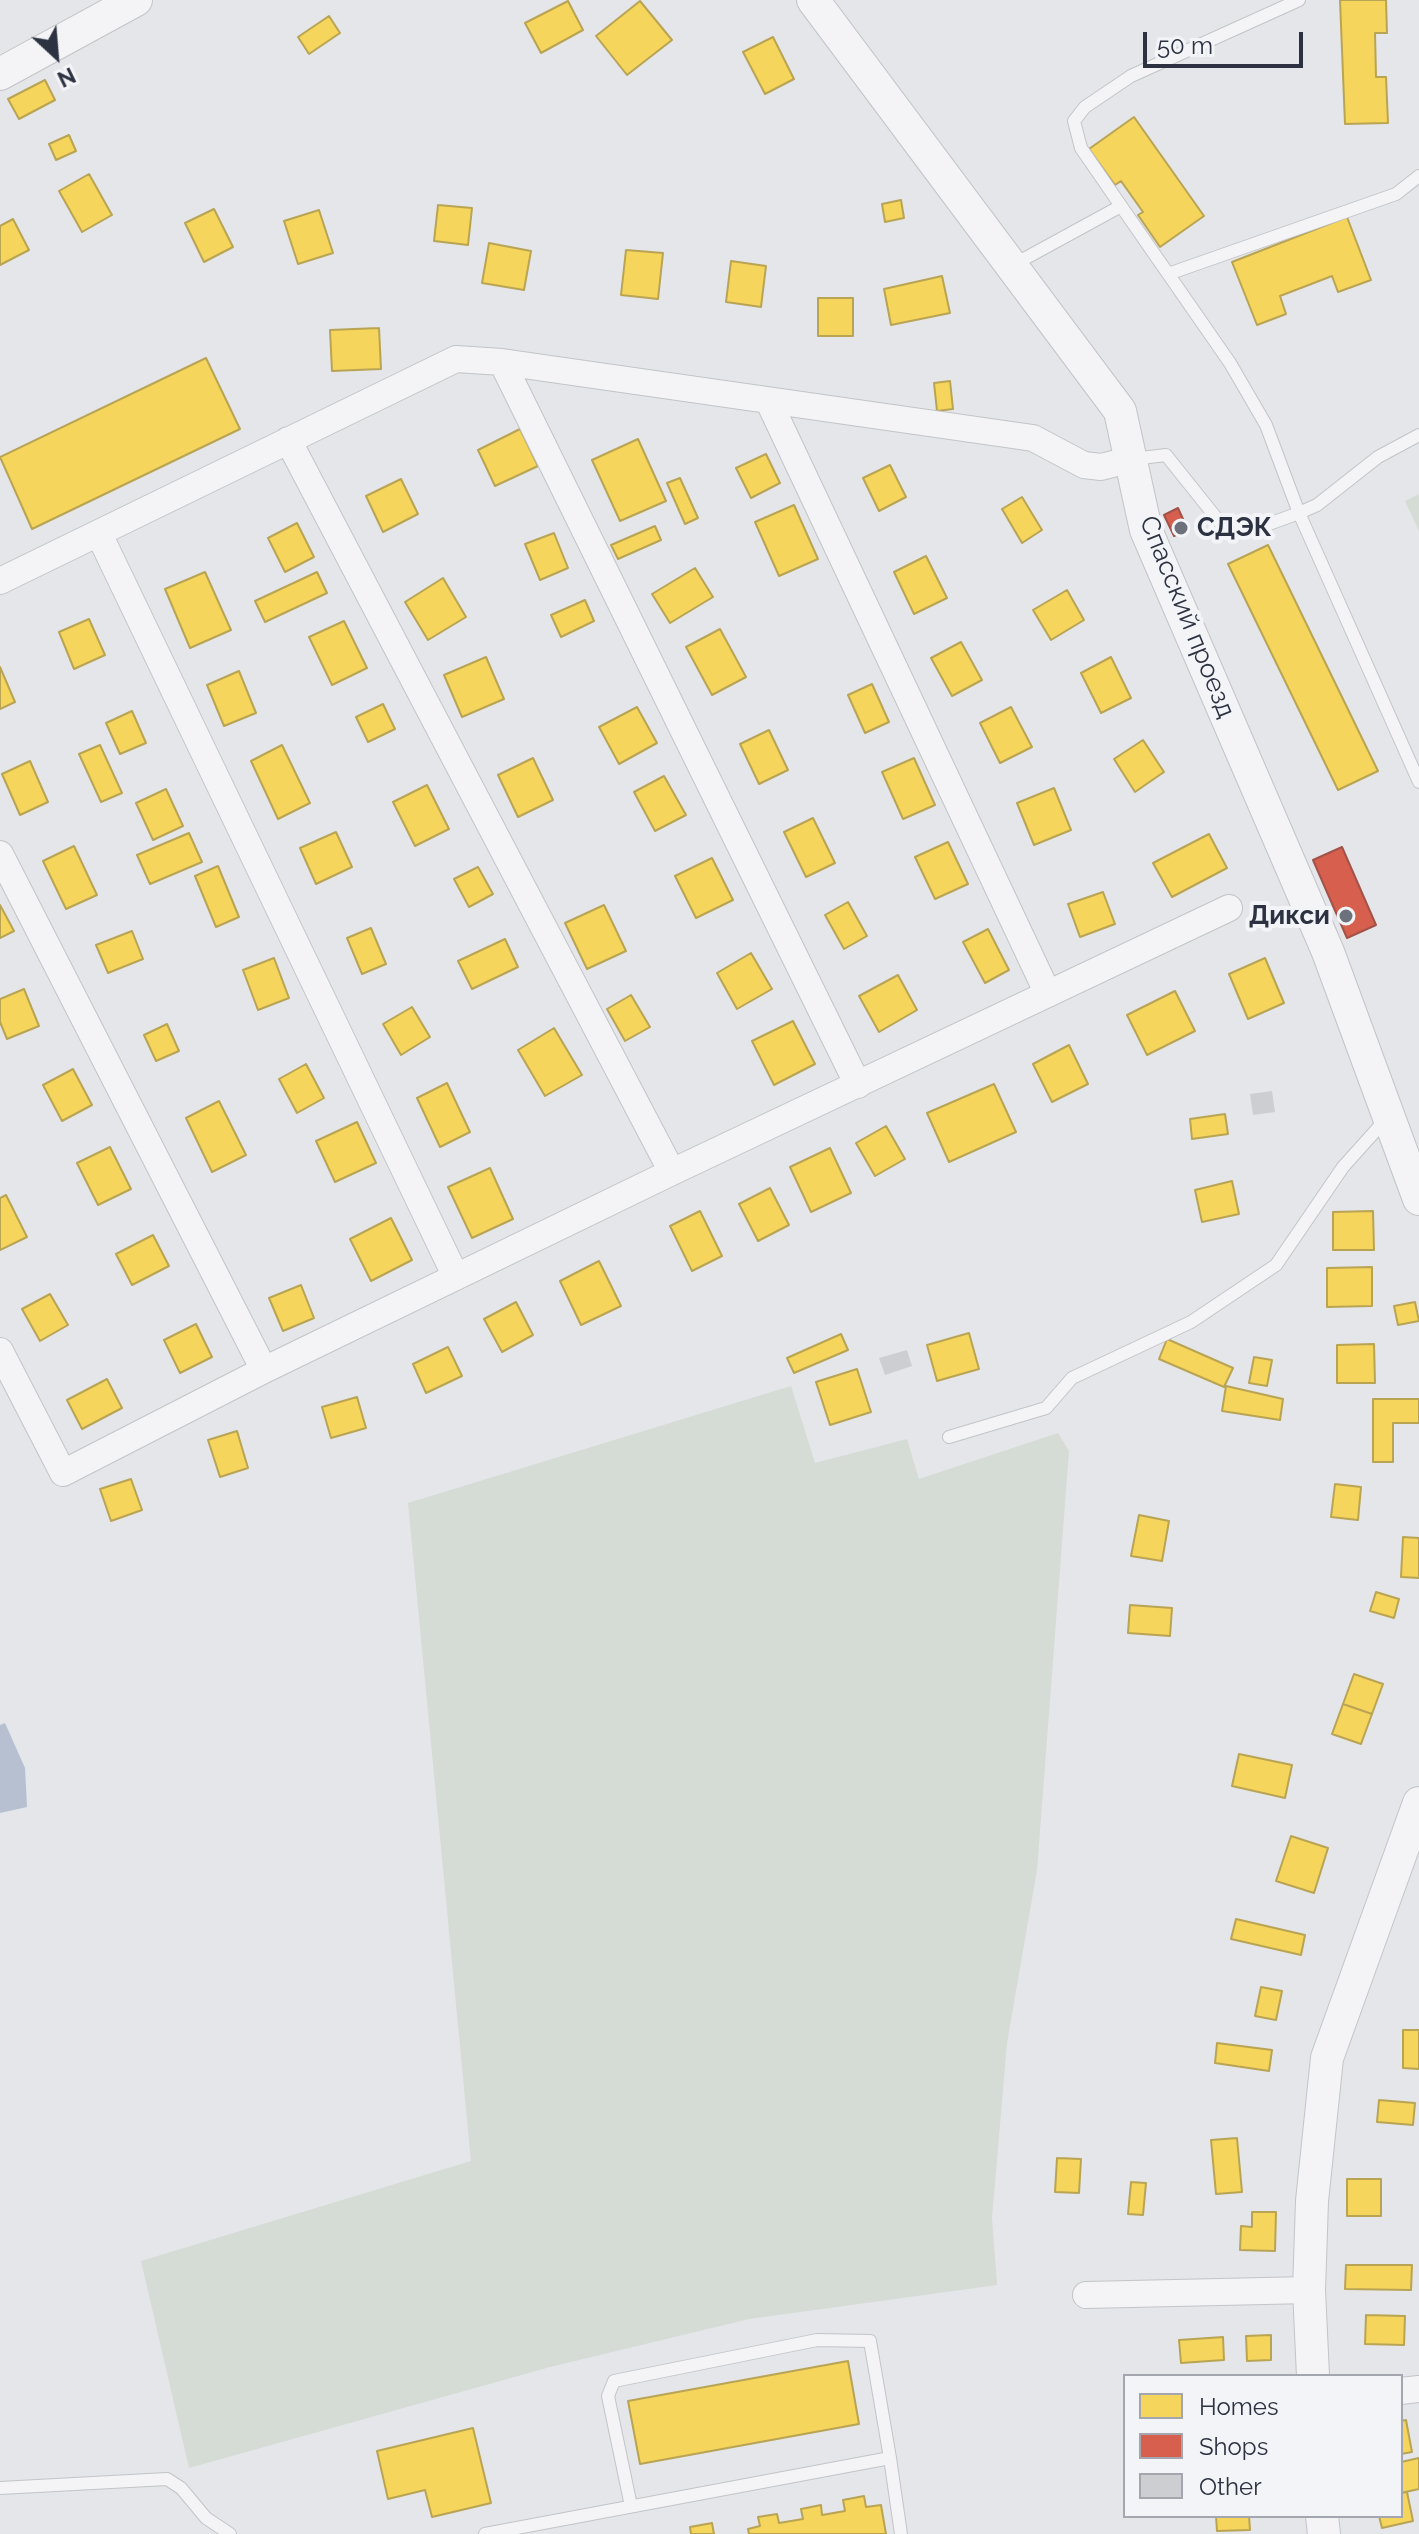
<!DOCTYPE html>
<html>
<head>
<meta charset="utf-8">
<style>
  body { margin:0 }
  #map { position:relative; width:1419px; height:2534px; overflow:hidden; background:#e4e6e9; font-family:Raleway,sans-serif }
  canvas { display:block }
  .legend { position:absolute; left:1123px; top:2374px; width:280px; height:144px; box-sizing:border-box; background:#f3f4f7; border:2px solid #a3a6ae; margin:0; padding:10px 14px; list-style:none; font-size:24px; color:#2c3241 }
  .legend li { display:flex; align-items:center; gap:16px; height:40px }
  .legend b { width:40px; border:2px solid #a3a6ae }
  .north { position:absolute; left:16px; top:16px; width:80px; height:80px; -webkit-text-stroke:6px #f3f4f7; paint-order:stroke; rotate:154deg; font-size:22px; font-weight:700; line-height:32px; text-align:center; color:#2c3241 }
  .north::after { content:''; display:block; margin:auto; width:28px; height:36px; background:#2c3241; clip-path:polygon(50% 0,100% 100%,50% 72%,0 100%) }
  .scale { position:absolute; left:1143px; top:32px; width:160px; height:36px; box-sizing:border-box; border:4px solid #2c3241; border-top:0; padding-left:10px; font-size:24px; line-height:28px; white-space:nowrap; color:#2c3241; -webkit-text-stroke:6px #f3f4f7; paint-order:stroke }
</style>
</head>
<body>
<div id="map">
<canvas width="1419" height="2534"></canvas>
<ul class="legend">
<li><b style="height:22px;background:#f6d55c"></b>Homes</li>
<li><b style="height:22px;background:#d6604d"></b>Shops</li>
<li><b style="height:22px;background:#cdced1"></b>Other</li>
</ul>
<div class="north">N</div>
<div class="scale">50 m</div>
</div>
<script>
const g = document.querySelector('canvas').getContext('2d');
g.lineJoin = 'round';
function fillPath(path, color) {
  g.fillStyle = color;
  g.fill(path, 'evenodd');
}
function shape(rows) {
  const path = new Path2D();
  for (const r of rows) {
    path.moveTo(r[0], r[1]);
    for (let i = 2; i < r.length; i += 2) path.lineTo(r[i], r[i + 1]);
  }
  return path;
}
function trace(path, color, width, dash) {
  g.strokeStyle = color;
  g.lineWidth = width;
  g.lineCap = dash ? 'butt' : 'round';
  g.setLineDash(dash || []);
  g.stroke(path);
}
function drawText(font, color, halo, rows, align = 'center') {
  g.font = font + ' Raleway,sans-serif';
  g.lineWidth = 8;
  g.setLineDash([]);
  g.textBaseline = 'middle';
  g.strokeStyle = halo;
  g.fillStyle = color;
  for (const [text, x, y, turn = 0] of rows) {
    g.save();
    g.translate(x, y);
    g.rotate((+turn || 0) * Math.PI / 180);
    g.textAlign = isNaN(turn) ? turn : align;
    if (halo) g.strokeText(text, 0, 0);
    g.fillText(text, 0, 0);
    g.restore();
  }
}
fillPath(shape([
  [1419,494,1419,531,1405,501],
  [791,1386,815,1463,907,1439,919,1479,1058,1433,1069,1451,1037,1870,1007,2043,992,2218,997,2285,749,2319,550,2367,189,2468,141,2261,471,2161,408,1503]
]), '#d4dcd5');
fillPath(shape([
  [5,1723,25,1768,27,1807,0,1813,0,1725]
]), '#b6c0d0');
const homes = shape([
  [1340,0,1386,0,1387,33,1375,33,1376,77,1386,77,1388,123,1345,124,1340,0],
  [568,1,583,30,541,53,525,23,568,1],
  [640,1,672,40,627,75,596,36,640,1],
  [329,16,340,33,309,54,298,37,329,16],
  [773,37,794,79,765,94,743,52,773,37],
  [45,80,55,100,19,119,8,99,45,80],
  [1134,117,1204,216,1160,247,1138,215,1143,212,1121,181,1115,185,1089,149,1134,117],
  [69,135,76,151,56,160,49,144,69,135],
  [89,174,112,215,82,232,59,191,89,174],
  [901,200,904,218,885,222,882,204,901,200],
  [438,205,472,208,468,245,434,241,438,205],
  [214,209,233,247,204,262,185,223,214,209],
  [319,210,333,253,298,264,284,221,319,210],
  [1347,217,1371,280,1338,292,1332,276,1280,296,1286,314,1257,325,1232,262,1347,217],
  [13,219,29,250,0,265,0,226,13,219],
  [489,243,531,251,524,290,482,283,489,243],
  [626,250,663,253,658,299,621,295,626,250],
  [731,261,766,266,761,307,726,302,731,261],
  [942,276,950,313,891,325,884,289,942,276],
  [818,298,853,298,853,336,818,336,818,298],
  [379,328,381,369,332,371,330,330,379,328],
  [206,358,240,429,32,529,0,457,206,358],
  [950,381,953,409,937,411,934,383,950,381],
  [520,429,538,466,495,486,478,450,520,429],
  [638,439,666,501,620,521,592,460,638,439],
  [766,454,780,483,751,498,736,468,766,454],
  [890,465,906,497,879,511,863,478,890,465],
  [680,478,698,518,685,524,667,483,680,478],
  [401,479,418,514,383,532,366,496,401,479],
  [1022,497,1042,530,1022,543,1002,509,1022,497],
  [794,505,818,559,779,576,755,522,794,505],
  [297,523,314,557,285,572,268,538,297,523],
  [655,526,661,540,618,559,611,545,655,526],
  [554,533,568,568,540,580,525,544,554,533],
  [1268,545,1378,771,1338,790,1228,564,1268,545],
  [926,556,947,598,914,614,894,572,926,556],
  [695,568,713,597,670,623,652,594,695,568],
  [205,572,231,630,190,648,165,589,205,572],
  [317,572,327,593,265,622,255,601,317,572],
  [443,578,466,617,428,640,405,602,443,578],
  [1067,590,1084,620,1051,640,1033,610,1067,590],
  [585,600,594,621,561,637,551,615,585,600],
  [89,619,105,655,74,669,59,632,89,619],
  [344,621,367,668,332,685,309,637,344,621],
  [720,629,746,677,712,695,686,647,720,629],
  [961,642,982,680,952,696,931,658,961,642],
  [486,657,504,699,462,717,444,675,486,657],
  [1111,657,1131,698,1101,713,1081,673,1111,657],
  [0,667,15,702,0,709,0,667],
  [239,671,256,713,224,726,207,685,239,671],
  [872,684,889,722,865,733,848,695,872,684],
  [383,704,395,729,368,742,356,717,383,704],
  [637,707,657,743,619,764,599,727,637,707],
  [1011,707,1032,747,1000,763,980,723,1011,707],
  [132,711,146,743,120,754,106,723,132,711],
  [769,730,788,770,759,784,740,744,769,730],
  [1143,740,1164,772,1135,792,1114,759,1143,740],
  [100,745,122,793,101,802,79,754,100,745],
  [282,745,310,803,278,819,251,761,282,745],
  [533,758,553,800,518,817,498,775,533,758],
  [914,758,935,805,903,819,882,772,914,758],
  [30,761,48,802,20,815,2,774,30,761],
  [664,776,686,815,655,831,634,792,664,776],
  [427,785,449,829,415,846,393,802,427,785],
  [1054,788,1071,830,1034,845,1017,803,1054,788],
  [166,789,183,826,153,840,136,803,166,789],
  [813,818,835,863,806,877,784,832,813,818],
  [336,832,352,867,316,884,300,848,336,832],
  [189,833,202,862,150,884,137,855,189,833],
  [1209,834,1227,868,1172,897,1153,863,1209,834],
  [948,842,968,884,935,899,915,857,948,842],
  [74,846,97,895,66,909,43,861,74,846],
  [712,858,733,900,696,918,675,876,712,858],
  [218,866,239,917,216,927,195,876,218,866],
  [478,867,493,894,469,907,454,879,478,867],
  [1103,892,1115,924,1080,937,1068,904,1103,892],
  [848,902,867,936,844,949,825,915,848,902],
  [0,905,14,931,0,938,0,905],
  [604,905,626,951,587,969,565,923,604,905],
  [371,928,386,964,362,974,347,938,371,928],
  [988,929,1009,970,985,983,963,942,988,929],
  [132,931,143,959,108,973,96,945,132,931],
  [505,939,518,967,472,989,458,961,505,939],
  [751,953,772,989,737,1009,717,973,751,953],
  [274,958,289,998,258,1010,243,970,274,958],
  [1265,958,1284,1003,1248,1019,1229,974,1265,958],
  [898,975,917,1010,879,1032,859,996,898,975],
  [24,989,39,1026,7,1039,0,1022,0,999,24,989],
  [1175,991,1195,1031,1147,1055,1127,1015,1175,991],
  [631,995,650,1027,625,1041,607,1009,631,995],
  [412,1007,430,1037,401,1055,383,1024,412,1007],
  [793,1021,815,1064,774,1085,752,1041,793,1021],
  [167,1024,179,1051,156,1061,144,1035,167,1024],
  [554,1028,582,1075,545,1096,518,1050,554,1028],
  [1069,1045,1088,1084,1052,1102,1033,1064,1069,1045],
  [306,1064,324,1098,297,1113,279,1079,306,1064],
  [73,1069,92,1105,62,1121,43,1085,73,1069],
  [447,1083,470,1132,440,1147,417,1098,447,1083],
  [994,1084,1016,1132,949,1162,927,1113,994,1084],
  [219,1101,246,1155,212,1172,186,1118,219,1101],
  [1225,1114,1228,1134,1192,1139,1190,1119,1225,1114],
  [357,1122,376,1163,335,1182,316,1141,357,1122],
  [886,1126,905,1159,875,1176,856,1143,886,1126],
  [110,1147,131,1189,98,1205,77,1163,110,1147],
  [830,1148,851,1193,811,1212,790,1167,830,1148],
  [490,1168,513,1219,472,1238,448,1187,490,1168],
  [1232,1181,1239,1214,1202,1222,1195,1190,1232,1181],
  [770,1188,789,1225,758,1241,739,1204,770,1188],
  [6,1195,27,1237,0,1250,0,1198,6,1195],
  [700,1211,722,1256,692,1271,670,1226,700,1211],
  [1373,1211,1374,1250,1333,1250,1333,1212,1373,1211],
  [391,1218,412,1260,371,1281,350,1239,391,1218],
  [153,1235,169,1266,132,1285,116,1254,153,1235],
  [599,1261,621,1306,581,1325,560,1281,599,1261],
  [1372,1267,1372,1306,1327,1307,1327,1268,1372,1267],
  [301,1285,314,1318,283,1331,269,1298,301,1285],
  [50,1294,68,1325,40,1341,22,1309,50,1294],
  [516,1302,533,1335,502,1352,484,1319,516,1302],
  [1415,1302,1419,1321,1398,1325,1394,1306,1415,1302],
  [196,1324,212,1357,180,1373,164,1340,196,1324],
  [969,1333,979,1369,937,1381,927,1345,969,1333],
  [841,1334,848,1350,794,1373,787,1358,841,1334],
  [1167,1339,1233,1368,1224,1387,1159,1359,1167,1339],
  [1374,1344,1375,1383,1337,1383,1337,1345,1374,1344],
  [448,1347,462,1376,426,1393,413,1364,448,1347],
  [1254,1357,1272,1360,1267,1386,1249,1383,1254,1357],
  [857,1369,871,1412,830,1425,816,1382,857,1369],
  [107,1379,122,1408,82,1429,67,1400,107,1379],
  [1226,1386,1283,1399,1280,1420,1222,1411,1226,1386],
  [357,1397,366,1428,331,1438,322,1407,357,1397],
  [1373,1399,1419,1399,1419,1423,1393,1423,1393,1462,1373,1462,1373,1399],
  [237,1431,248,1468,220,1477,208,1440,237,1431],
  [131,1479,142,1510,111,1521,100,1489,131,1479],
  [1335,1484,1361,1487,1358,1520,1331,1517,1335,1484],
  [1139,1515,1169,1521,1162,1561,1131,1556,1139,1515],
  [1403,1537,1419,1538,1419,1578,1401,1577,1403,1537],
  [1376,1592,1399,1599,1394,1618,1370,1611,1376,1592],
  [1130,1605,1172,1608,1170,1636,1128,1633,1130,1605],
  [1354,1674,1383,1684,1372,1714,1343,1704,1354,1674],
  [1343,1704,1372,1714,1361,1744,1332,1734,1343,1704],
  [1239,1754,1292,1765,1285,1798,1232,1786,1239,1754],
  [1291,1836,1328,1848,1314,1893,1276,1881,1291,1836],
  [1236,1919,1305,1935,1301,1955,1231,1939,1236,1919],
  [1261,1987,1282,1991,1276,2020,1255,2016,1261,1987],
  [1403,2030,1419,2030,1419,2069,1403,2068,1403,2030],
  [1217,2043,1272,2050,1269,2071,1215,2063,1217,2043],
  [1379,2100,1415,2103,1413,2125,1377,2122,1379,2100],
  [1237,2138,1242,2192,1216,2194,1211,2140,1237,2138],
  [1057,2158,1081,2159,1079,2193,1055,2192,1057,2158],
  [1347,2179,1381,2179,1381,2216,1347,2216,1347,2179],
  [1131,2182,1146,2183,1143,2215,1128,2214,1131,2182],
  [1252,2212,1276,2212,1275,2251,1240,2250,1241,2226,1252,2227,1252,2212],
  [1346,2265,1412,2265,1411,2290,1345,2289,1346,2265],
  [1366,2315,1405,2316,1404,2345,1365,2344,1366,2315],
  [1271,2335,1271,2360,1247,2361,1246,2336,1271,2335],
  [1223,2337,1224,2360,1181,2363,1179,2340,1223,2337],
  [848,2361,859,2424,640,2464,628,2401,848,2361],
  [1406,2420,1412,2452,1401,2454,1401,2421,1406,2420],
  [473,2428,491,2503,432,2517,425,2490,388,2499,377,2451,473,2428],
  [1419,2458,1419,2489,1401,2493,1401,2462,1419,2458],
  [1407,2492,1413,2521,1382,2528,1379,2516,1401,2516,1401,2493,1407,2492],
  [864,2496,866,2507,881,2505,886,2534,749,2534,748,2529,760,2526,758,2517,777,2514,779,2523,803,2519,801,2509,821,2505,822,2515,845,2511,843,2500,864,2496],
  [1216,2516,1249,2516,1250,2530,1217,2531,1216,2516],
  [712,2523,714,2534,691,2534,690,2527,712,2523]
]);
fillPath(homes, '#f6d55c');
trace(homes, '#b9a454', 2);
const shops = shape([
  [1178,508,1188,530,1174,536,1164,515,1178,508],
  [1342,847,1376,925,1347,938,1313,860,1342,847]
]);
fillPath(shops, '#d6604d');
trace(shops, '#a35249', 2);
fillPath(shape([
  [1272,1091,1275,1112,1253,1115,1250,1094],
  [907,1350,912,1366,885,1375,879,1358]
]), '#cdced1');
const service = shape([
  [1121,206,1081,148,1074,121,1085,107,1131,76,1299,0],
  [1013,265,1121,206,1230,363,1266,425,1299,513,1317,505,1378,457,1419,435],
  [1171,273,1396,194,1419,176],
  [1133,459,1166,455,1222,525,1232,529,1255,529,1299,513,1419,782],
  [949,1437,1046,1408,1072,1378,1191,1322,1276,1265,1343,1167,1387,1118],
  [0,2488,167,2479,181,2488,206,2518,230,2534],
  [631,2506,608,2396,614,2381,817,2340,870,2341,890,2458],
  [485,2534,890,2458,901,2534]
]);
const minor = shape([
  [502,362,858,1085],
  [769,402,1048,994],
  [288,440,672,1172],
  [99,534,456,1277],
  [0,581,456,359,502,362,1033,438,1084,465,1101,467,1132,459],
  [0,854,264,1370],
  [0,1351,63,1473,264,1370,672,1172,1229,908],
  [1086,2295,1309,2290],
  [1401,2391,1419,2389]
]);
const tertiary = shape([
  [813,0,1120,411,1146,530,1328,952,1419,1199],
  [0,74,136,0],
  [1313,2376,1309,2290,1312,2201,1327,2058,1419,1803],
  [1322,2516,1324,2534]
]);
trace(service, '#c2c4c7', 14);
trace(minor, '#c2c4c7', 28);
trace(tertiary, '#c2c4c7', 34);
trace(service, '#f4f4f6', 12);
trace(minor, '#f4f4f6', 26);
trace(tertiary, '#f4f4f6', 32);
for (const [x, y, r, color] of [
  [1181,528,8,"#6c717c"],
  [1346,916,8,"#6c717c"]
]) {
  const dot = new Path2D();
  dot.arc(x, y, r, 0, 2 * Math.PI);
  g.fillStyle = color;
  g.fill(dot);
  trace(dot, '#f3f4f7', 3);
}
drawText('bold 26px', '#2c3241', '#f3f4f7', [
  ["СДЭК",1197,528],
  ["Дикси",1330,916,"right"]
], 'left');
drawText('26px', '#2c3241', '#f3f4f7', [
  ["Спасский проезд",1187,617,68]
]);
</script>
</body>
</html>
